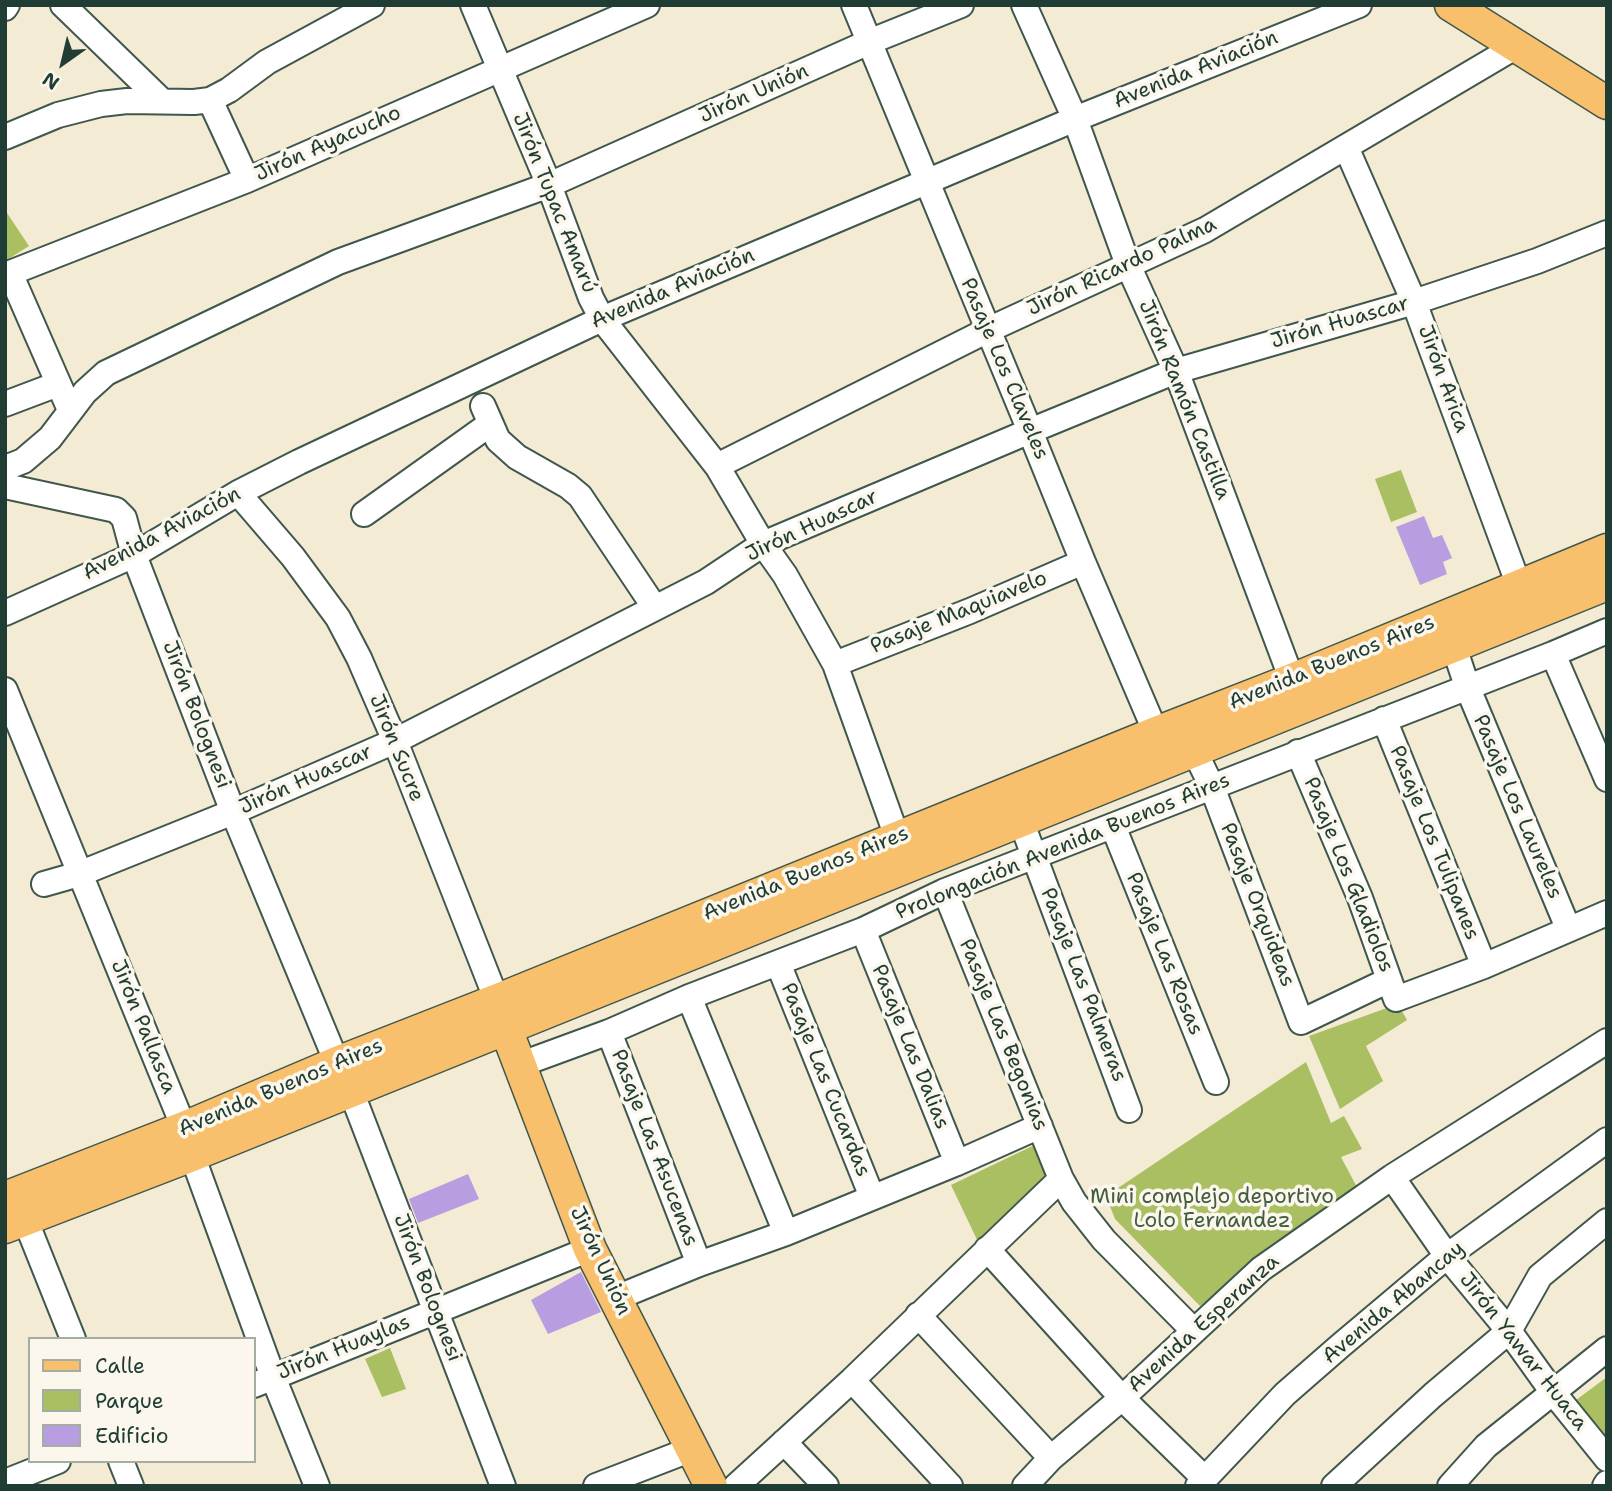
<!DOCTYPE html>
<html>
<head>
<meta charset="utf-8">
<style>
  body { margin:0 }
  #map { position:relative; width:1612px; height:1491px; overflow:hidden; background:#f3ebd3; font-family:"Shantell Sans",sans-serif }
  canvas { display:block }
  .frame { position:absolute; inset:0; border:7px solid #1f3d34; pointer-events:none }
  .legend { position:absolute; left:28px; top:1337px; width:228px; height:126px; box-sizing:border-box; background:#fbf7ec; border:2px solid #a3ada2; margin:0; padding:9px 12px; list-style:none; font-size:21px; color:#1f3d34 }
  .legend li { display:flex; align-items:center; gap:14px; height:35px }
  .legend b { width:35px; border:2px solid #a3ada2 }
  .north { position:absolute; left:28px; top:28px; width:70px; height:70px; -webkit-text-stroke:5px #fbf7ec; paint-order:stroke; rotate:214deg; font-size:19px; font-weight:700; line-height:28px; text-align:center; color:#1f3d34 }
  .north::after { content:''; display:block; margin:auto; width:24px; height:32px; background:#1f3d34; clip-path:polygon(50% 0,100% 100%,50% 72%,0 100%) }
</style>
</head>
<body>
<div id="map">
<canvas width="1612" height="1491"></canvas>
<div class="frame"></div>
<ul class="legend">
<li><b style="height:9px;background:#f8bf6c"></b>Calle</li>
<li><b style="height:19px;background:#aabe62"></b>Parque</li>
<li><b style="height:19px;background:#b89ee1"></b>Edificio</li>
</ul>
<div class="north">N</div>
</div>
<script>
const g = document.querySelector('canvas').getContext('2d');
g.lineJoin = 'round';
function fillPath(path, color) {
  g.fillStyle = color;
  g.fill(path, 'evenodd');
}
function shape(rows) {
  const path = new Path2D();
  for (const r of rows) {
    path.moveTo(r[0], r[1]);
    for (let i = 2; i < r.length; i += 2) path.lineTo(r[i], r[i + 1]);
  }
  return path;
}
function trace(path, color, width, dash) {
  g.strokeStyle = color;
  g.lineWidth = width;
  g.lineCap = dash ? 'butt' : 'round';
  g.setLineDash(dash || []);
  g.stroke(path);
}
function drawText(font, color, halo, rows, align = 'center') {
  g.font = font + ' "Shantell Sans",sans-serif';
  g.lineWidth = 7;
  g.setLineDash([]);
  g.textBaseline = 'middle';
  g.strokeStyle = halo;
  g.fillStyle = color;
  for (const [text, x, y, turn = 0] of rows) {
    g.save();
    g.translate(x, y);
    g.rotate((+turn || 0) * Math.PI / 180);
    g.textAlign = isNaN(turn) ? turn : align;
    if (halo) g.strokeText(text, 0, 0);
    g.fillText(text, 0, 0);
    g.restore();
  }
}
fillPath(shape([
  [5,210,29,246,5,261],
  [1401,470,1417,512,1391,522,1375,479],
  [1398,1004,1407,1020,1366,1046,1383,1081,1340,1109,1309,1036],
  [1306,1062,1331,1123,1344,1116,1362,1149,1341,1157,1359,1191,1200,1306,1115,1219,1106,1196],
  [1045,1140,1053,1171,980,1246,951,1185],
  [390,1348,406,1389,382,1397,365,1359],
  [1607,1377,1607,1447,1572,1403]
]), '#aabe62');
fillPath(shape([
  [1424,516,1433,538,1442,535,1452,558,1443,562,1447,574,1420,585,1396,527],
  [468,1174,479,1199,418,1223,409,1199],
  [581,1272,601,1312,548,1334,531,1300]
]), '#b89ee1');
const minor = shape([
  [63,5,161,100],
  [473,5,549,185,591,298,602,319,717,466,763,544,785,575,835,664,897,837,904,853],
  [854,5,1030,431,1083,562,1156,733],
  [1024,5,1075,119,1128,265,1176,371,1292,680],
  [5,8,7,5],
  [210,100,247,180],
  [5,137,58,115,101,104,127,101,194,102,210,100,229,90,267,62,372,5],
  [1346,147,1414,302,1525,602],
  [10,273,70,410],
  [5,275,247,180,647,5],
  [5,404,58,384],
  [483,406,498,440,517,457,568,486,580,496,655,608],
  [717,466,988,330,1205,230,1515,47],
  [5,468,23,461,50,438,85,392,106,373,338,262,549,185,869,42,961,5],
  [5,486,116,510,124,518,134,555,233,812,337,1063],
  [238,493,293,557,338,618,359,658,395,741,503,1016],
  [364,514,490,424],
  [5,613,134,555,238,493,299,462,602,319,1075,119,1359,5],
  [1454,647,1467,686,1568,928],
  [1553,654,1607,779],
  [835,664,970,611,1083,562],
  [5,690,184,1128,192,1155,273,1377,317,1486],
  [1384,719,1484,966],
  [1194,750,1212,787,1301,1022,1389,980],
  [1298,752,1360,898,1396,999,1484,966,1607,913],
  [1021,821,1129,1110],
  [1113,826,1216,1082],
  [44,884,79,874,233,812,395,741,706,582,763,544,1030,431,1176,371,1414,302,1537,261,1607,233],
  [945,891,1061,1179,1074,1202,1104,1240,1193,1330],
  [863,930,957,1163],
  [778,963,872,1197],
  [689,997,786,1233],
  [609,1032,699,1264],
  [519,1065,609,1032,689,997,863,930,945,891,1553,654,1607,631],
  [351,1091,503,1486],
  [1392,1177,1447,1256,1509,1331,1552,1391,1607,1459],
  [25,1219,73,1339],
  [987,1249,1122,1398,1204,1478],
  [616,1298,699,1264,786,1233,957,1163,1040,1126],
  [918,1315,1051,1458],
  [852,1380,950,1486],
  [254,1385,590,1249],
  [784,1442,826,1486],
  [121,1461,131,1486],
  [5,1482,58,1461],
  [596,1486,692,1449],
  [736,1486,852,1380,1061,1179],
  [1025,1486,1051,1458,1122,1398,1261,1269,1392,1177,1607,1041],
  [1198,1486,1285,1394,1340,1346,1447,1256,1607,1140],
  [1334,1486,1433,1395,1509,1331,1540,1276,1607,1221],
  [1450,1486,1486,1446,1607,1349],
  [1605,1486,1607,1483]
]);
const major = shape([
  [1451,5,1607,103],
  [506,1029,590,1249,711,1486],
  [5,1198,184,1128,337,1063,498,1000,1156,733,1292,680,1607,550],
  [5,1227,192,1155,1607,584]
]);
trace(minor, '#3f574c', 28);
trace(major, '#3f574c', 35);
trace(minor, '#fff', 24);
trace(major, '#f8bf6c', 32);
drawText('21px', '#1f3d34', '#fbf7ec', [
  ["Avenida Aviación",1196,70,-22],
  ["Jirón Unión",754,94,-24],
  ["Jirón Ayacucho",328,144,-24],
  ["Jirón Tupac Amarú",554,203,68],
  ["Jirón Ricardo Palma",1122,267,-25],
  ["Avenida Aviación",673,289,-23],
  ["Jirón Huascar",1340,323,-16],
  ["Pasaje Los Claveles",1004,369,67],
  ["Jirón Arica",1443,379,70],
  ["Jirón Ramón Castilla",1184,400,68],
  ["Jirón Huascar",812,526,-25],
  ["Avenida Aviación",162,534,-28],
  ["Pasaje Maquiavelo",959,613,-22],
  ["Avenida Buenos Aires",1332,663,-22],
  ["Jirón Bolognesi",196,715,69],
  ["Jirón Sucre",396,748,68],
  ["Jirón Huascar",306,780,-24],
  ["Pasaje Los Laureles",1517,807,67],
  ["Pasaje Los Tulipanes",1434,843,68],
  ["Prolongación Avenida Buenos Aires",1063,847,-22],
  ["Avenida Buenos Aires",806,874,-22],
  ["Pasaje Los Gladiolos",1348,875,68],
  ["Pasaje Orquideas",1257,905,69],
  ["Pasaje Las Rosas",1164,954,68],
  ["Pasaje Las Palmeras",1083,985,69],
  ["Jirón Pallasca",143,1027,68],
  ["Pasaje Las Begonias",1003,1035,68],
  ["Pasaje Las Dalias",910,1047,68],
  ["Pasaje Las Cucardas",825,1080,68],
  ["Avenida Buenos Aires",281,1088,-23],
  ["Pasaje Las Asucenas",654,1148,69],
  ["Jirón Unión",600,1261,65],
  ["Jirón Bolognesi",427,1288,69],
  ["Avenida Abancay",1394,1303,-40],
  ["Avenida Esperanza",1204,1324,-42],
  ["Jirón Huaylas",344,1348,-22],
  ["Jirón Yawar Huaca",1523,1352,52]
]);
drawText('21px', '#425d40', '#fbf7ec', [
  ["Mini complejo deportivo",1212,1198],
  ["Lolo Fernandez",1212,1222]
]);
</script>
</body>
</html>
